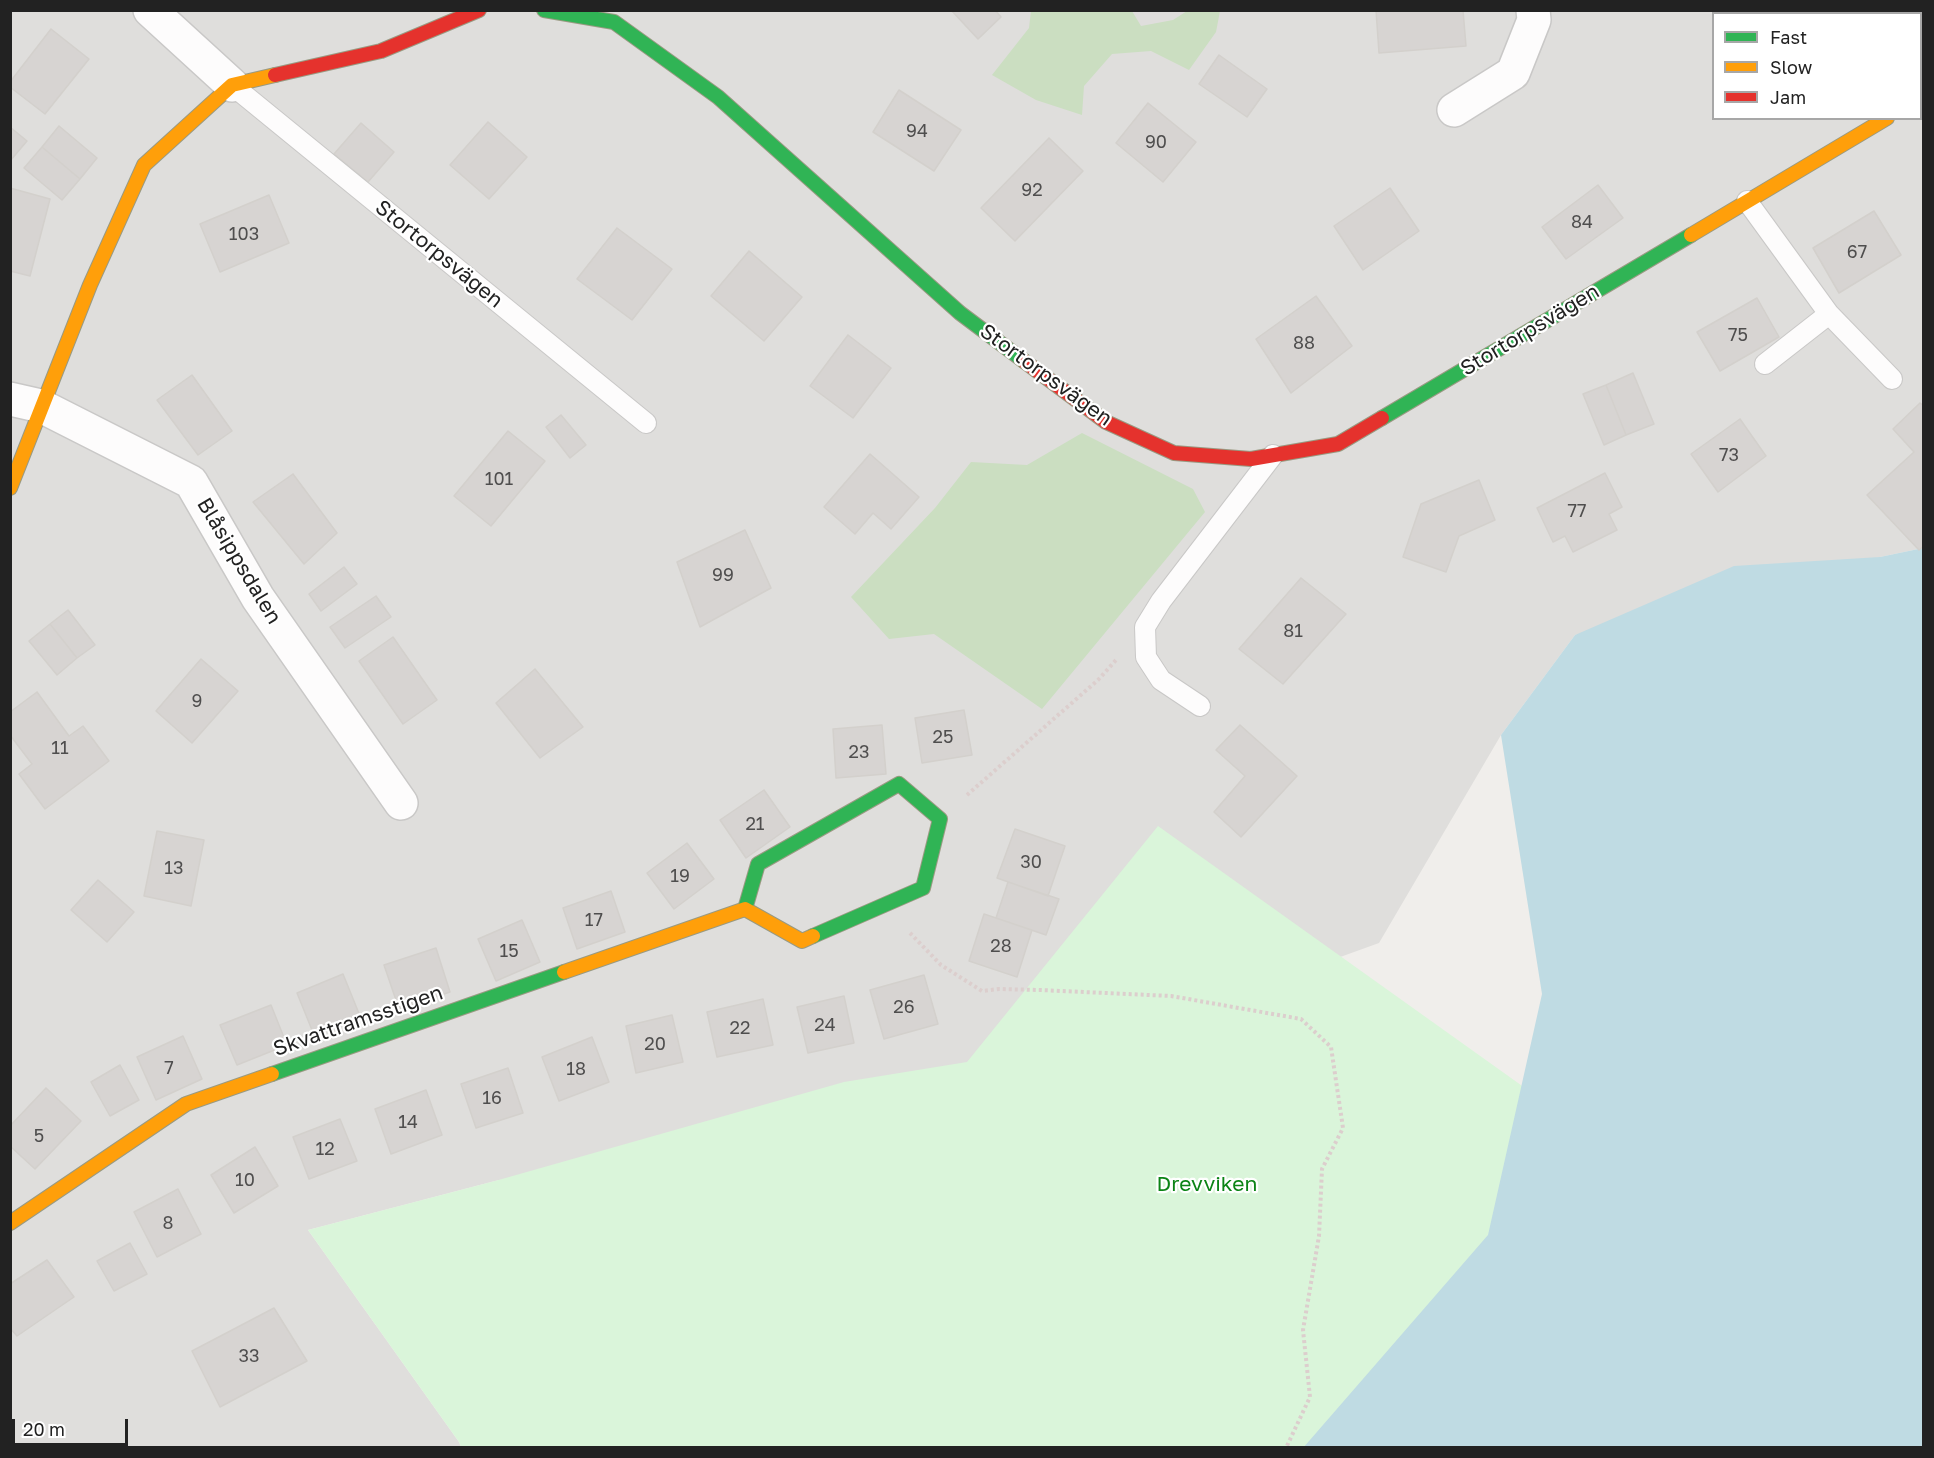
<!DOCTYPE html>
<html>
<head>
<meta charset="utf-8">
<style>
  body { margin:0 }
  #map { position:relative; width:1934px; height:1458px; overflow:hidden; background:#f0eeeb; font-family:"Golos Text",sans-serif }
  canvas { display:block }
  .frame { position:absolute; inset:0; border:12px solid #222; pointer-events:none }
  .legend { position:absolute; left:1712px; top:12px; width:210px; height:108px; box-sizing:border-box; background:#fff; border:2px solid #a7a7a7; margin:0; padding:8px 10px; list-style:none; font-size:18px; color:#222 }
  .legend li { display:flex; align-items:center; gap:12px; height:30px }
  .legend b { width:30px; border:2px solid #a7a7a7 }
  .scale { position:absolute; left:12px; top:1419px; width:116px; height:27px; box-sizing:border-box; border:3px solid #222; border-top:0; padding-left:8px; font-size:18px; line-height:21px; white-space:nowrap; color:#222; -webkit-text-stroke:4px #fff; paint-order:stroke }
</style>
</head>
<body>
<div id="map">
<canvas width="1934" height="1458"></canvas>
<div class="frame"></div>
<ul class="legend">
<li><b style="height:8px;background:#30b455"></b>Fast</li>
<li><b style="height:8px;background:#ff9f0a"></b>Slow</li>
<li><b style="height:8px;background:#e5322d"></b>Jam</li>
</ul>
<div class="scale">20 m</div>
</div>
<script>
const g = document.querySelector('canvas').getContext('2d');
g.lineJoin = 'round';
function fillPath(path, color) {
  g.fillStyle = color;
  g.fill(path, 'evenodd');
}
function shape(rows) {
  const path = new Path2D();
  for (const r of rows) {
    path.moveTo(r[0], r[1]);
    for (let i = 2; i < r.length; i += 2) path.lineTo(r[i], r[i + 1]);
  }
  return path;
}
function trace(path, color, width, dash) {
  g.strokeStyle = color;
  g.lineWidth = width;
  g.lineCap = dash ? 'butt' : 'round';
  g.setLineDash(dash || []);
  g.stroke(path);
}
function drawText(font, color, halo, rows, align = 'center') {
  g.font = font + ' "Golos Text",sans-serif';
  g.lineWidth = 4.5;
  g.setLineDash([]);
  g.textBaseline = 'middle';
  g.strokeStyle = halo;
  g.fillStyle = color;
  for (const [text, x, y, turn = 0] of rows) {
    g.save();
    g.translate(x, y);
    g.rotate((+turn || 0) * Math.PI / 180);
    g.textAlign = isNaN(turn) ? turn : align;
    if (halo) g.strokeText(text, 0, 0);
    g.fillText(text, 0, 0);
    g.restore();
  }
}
fillPath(shape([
  [10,11,1923,11,1923,548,1880,557,1575,635,1501,735,1379,943,1044,1064,495,1181,308,1230,459,1442,461,1447,11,1447],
  [1714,14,1920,14,1920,118,1714,118]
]), '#dfdedc');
fillPath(shape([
  [1031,11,1132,11,1141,26,1173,20,1187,11,1220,11,1216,32,1189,70,1151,51,1112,54,1084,86,1082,115,1036,100,992,75,1029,28],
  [1082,433,1193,489,1205,512,1042,709,934,634,889,639,851,597,935,508,971,462,1027,465]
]), '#cbdec1');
fillPath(shape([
  [1158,826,1923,1372,1923,1447,461,1447,459,1442,308,1230,495,1181,844,1082,967,1062]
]), '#daf5da');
fillPath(shape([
  [1923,548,1923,1447,1303,1448,1488,1235,1542,994,1501,735,1575,635,1734,566,1880,557]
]), '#bfdbe3');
const building = shape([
  [951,10,995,10,1001,17,978,39,951,10],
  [1376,10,1463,10,1466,46,1379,53,1376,10],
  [1838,10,1910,10,1906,14,1840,14,1838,10],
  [51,29,89,59,45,114,10,87,10,82,51,29],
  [1219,55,1267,89,1247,117,1199,84,1219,55],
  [899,90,961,130,934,171,873,132,899,90],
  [1148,103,1196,142,1163,182,1116,143,1148,103],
  [488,122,527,157,489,199,450,165,488,122],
  [361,123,394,152,368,182,334,154,361,123],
  [59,126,97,158,80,179,42,147,59,126],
  [10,127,27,141,10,161,10,127],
  [1049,138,1083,171,1015,241,981,208,1049,138],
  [42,147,80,179,62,200,24,168,42,147],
  [1598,185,1623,218,1566,259,1542,227,1598,185],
  [10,188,50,199,30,276,10,271,10,188],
  [1390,188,1419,231,1363,270,1334,226,1390,188],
  [269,195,289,243,220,272,200,224,269,195],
  [1874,211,1901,255,1839,293,1813,248,1874,211],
  [617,228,672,269,632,320,577,279,617,228],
  [749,251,802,297,764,341,711,296,749,251],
  [1316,296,1352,346,1291,393,1256,339,1316,296],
  [1757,298,1779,337,1720,371,1697,332,1757,298],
  [848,335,891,368,853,418,810,386,848,335],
  [1633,373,1654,424,1626,435,1606,385,1633,373],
  [192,375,232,431,198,455,157,400,192,375],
  [1606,385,1626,435,1604,445,1583,394,1606,385],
  [1920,403,1924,406,1924,546,1919,550,1867,495,1914,452,1893,429,1920,403],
  [561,415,586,445,570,458,546,427,561,415],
  [1740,419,1766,456,1718,492,1691,454,1740,419],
  [508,431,545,461,491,526,454,496,508,431],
  [870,454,919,497,891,529,873,513,855,534,824,507,870,454],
  [1605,473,1622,507,1609,514,1617,530,1573,552,1565,536,1553,542,1537,508,1605,473],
  [293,474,337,533,304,564,253,502,293,474],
  [1479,480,1495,520,1459,536,1446,572,1403,557,1421,504,1479,480],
  [745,530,771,588,700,627,677,562,745,530],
  [344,567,357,584,321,611,309,594,344,567],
  [1301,578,1346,614,1283,684,1239,649,1301,578],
  [376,596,391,617,345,648,330,627,376,596],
  [68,610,95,645,77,658,50,624,68,610],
  [50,624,77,658,57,675,29,641,50,624],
  [393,637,437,700,403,724,359,661,393,637],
  [201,659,238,691,192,743,156,711,201,659],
  [535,669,583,727,540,758,496,703,535,669],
  [37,692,69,736,83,726,109,761,45,809,19,774,32,764,10,735,10,712,37,692],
  [964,710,972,755,922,763,915,718,964,710],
  [882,725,886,774,836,778,833,729,882,725],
  [1240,725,1297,776,1241,837,1214,812,1245,776,1216,750,1240,725],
  [764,790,790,827,746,858,720,820,764,790],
  [1015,829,1065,846,1048,896,997,878,1015,829],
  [157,831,204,840,191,906,144,896,157,831],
  [687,843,714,879,674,909,647,873,687,843],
  [98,880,134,912,107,942,71,910,98,880],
  [1008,882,1059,899,1046,935,996,918,1008,882],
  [611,891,625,932,577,949,563,908,611,891],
  [984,914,1032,930,1017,977,969,961,984,914],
  [522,920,540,962,496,981,478,939,522,920],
  [436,948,450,992,399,1009,384,965,436,948],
  [343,974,360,1016,314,1035,297,993,343,974],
  [924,975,938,1024,884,1039,870,990,924,975],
  [844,996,854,1043,808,1053,797,1007,844,996],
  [763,999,773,1045,717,1057,707,1012,763,999],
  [271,1005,287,1045,237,1065,220,1025,271,1005],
  [672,1015,683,1062,636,1073,626,1026,672,1015],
  [183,1036,202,1079,156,1100,137,1057,183,1036],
  [592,1037,609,1082,559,1101,542,1057,592,1037],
  [120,1065,139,1100,110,1116,91,1082,120,1065],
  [508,1068,523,1113,476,1128,461,1084,508,1068],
  [46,1088,81,1121,35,1169,10,1146,10,1126,46,1088],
  [426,1090,442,1135,391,1154,375,1109,426,1090],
  [340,1119,357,1161,309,1179,293,1137,340,1119],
  [255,1147,278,1186,234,1213,211,1175,255,1147],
  [178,1189,201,1234,157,1257,134,1212,178,1189],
  [130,1243,147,1274,114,1291,97,1261,130,1243],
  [47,1260,74,1297,17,1336,10,1328,10,1284,47,1260],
  [274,1308,307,1361,220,1407,192,1351,274,1308]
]);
fillPath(building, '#d7d4d2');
trace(building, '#d3d0cc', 1.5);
const lane = shape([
  [232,85,646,423],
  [1747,201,1829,314,1892,379],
  [1765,364,1829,314],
  [1200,706,1161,680,1146,657,1145,627,1161,601,1273,455]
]);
const street = shape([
  [150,10,232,85],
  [1920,96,1924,93],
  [1454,110,1513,73,1534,20,1533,10],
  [10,399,41,406,191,482,258,598,401,803]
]);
const fast = shape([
  [544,10,614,22,718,97,960,313,1024,361],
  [1382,418,1691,235],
  [745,909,758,864,899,784,940,819,923,888,813,936],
  [272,1074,564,972]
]);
const slow = shape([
  [1691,235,1887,118],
  [10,488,90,285,144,165,232,85,275,75],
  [564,972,745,909,802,941,813,936],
  [10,1223,186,1104,272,1074]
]);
const jam = shape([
  [275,75,381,51,479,10],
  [1024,361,1106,422,1174,453,1251,459,1338,444,1382,418]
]);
trace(lane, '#c9c8c7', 22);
trace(street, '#c9c8c7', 36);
trace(fast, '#999a82', 16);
trace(slow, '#999a82', 16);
trace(jam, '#999a82', 16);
trace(shape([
  [967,795,1098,680,1117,659],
  [910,933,941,965,982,991,999,989,1040,990,1171,996,1301,1019,1331,1047,1343,1128,1322,1169,1319,1236,1303,1330,1310,1397,1286,1448]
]), '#dccecd', 4, [3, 3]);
trace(lane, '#fdfcfc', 20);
trace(street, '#fdfcfc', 33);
trace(fast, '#30b455', 14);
trace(slow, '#ff9f0a', 14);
trace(jam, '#e5322d', 14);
drawText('18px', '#4f4e4e', null, [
  ["94",917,131],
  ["90",1156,142],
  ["92",1032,190],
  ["84",1582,222],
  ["103",244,234],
  ["67",1857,252],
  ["75",1738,335],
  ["88",1304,343],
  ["73",1729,455],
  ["101",499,479],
  ["77",1577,511],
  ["99",723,575],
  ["81",1293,631],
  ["9",197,701],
  ["25",943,737],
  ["11",60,748],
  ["23",859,752],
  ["21",755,824],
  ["30",1031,862],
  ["13",174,868],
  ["19",680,876],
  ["17",594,920],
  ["28",1001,946],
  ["15",509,951],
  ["26",904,1007],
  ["24",825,1025],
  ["22",740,1028],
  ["20",655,1044],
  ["7",169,1068],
  ["18",576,1069],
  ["16",492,1098],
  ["14",408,1122],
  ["5",39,1136],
  ["12",325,1149],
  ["10",245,1180],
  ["8",168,1223],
  ["33",249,1356]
]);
drawText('21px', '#222', '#fff', [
  ["Stortorpsvägen",439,254,39],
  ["Stortorpsvägen",1530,330,-31],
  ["Stortorpsvägen",1046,375,36],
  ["Blåsippsdalen",239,561,59],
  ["Skvattramsstigen",358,1021,-19]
]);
drawText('21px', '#0c8416', '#fff', [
  ["Drevviken",1207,1184]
]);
</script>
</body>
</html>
